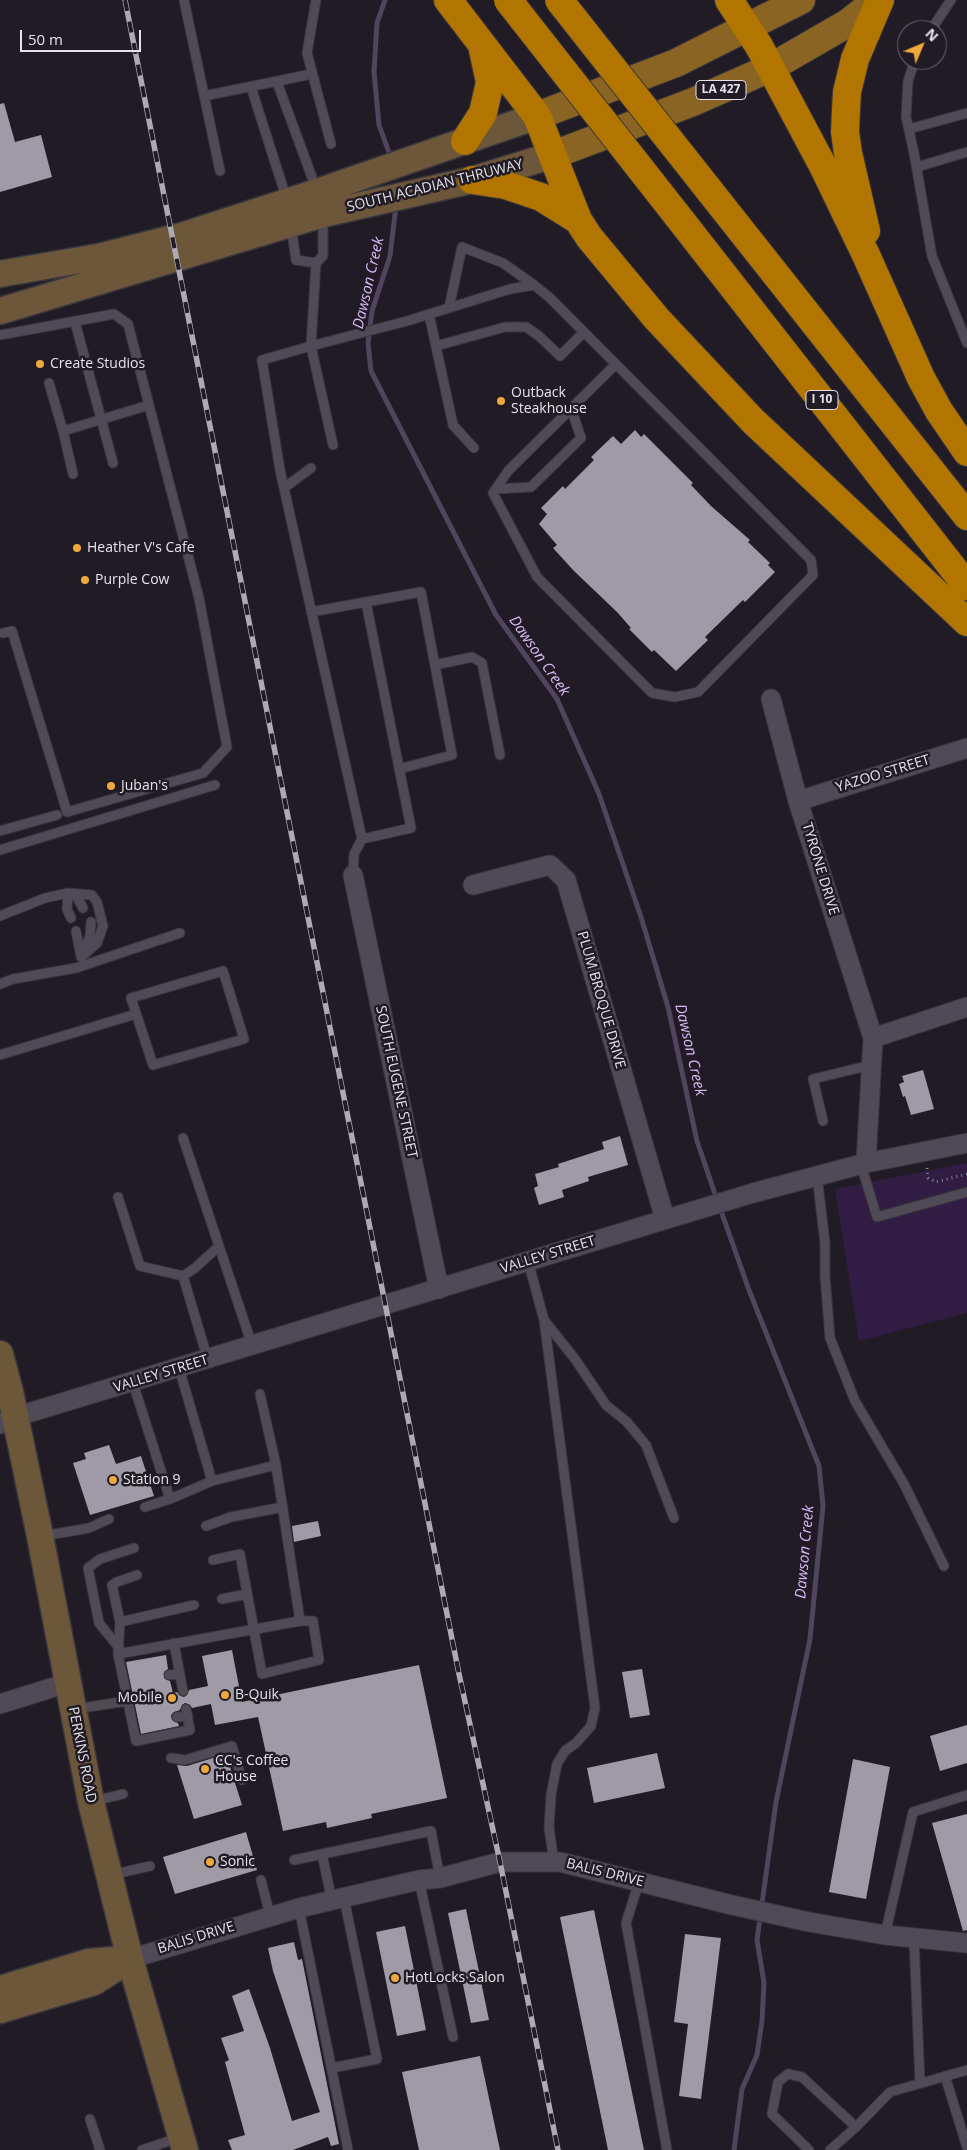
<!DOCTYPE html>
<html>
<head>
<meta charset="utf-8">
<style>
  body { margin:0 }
  #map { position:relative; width:967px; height:2150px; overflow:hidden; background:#201b24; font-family:"Open Sans",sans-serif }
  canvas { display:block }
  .north { position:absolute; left:897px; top:20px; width:50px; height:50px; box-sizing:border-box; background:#201b24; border:1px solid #6f6b73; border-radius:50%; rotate:45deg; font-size:14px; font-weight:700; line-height:20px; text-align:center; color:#e5e2e9 }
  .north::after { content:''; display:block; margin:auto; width:18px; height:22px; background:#eea83c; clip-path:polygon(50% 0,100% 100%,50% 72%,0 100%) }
  .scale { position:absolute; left:20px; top:30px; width:121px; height:22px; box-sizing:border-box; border:2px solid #e5e2e9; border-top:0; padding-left:6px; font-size:15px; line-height:18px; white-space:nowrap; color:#e5e2e9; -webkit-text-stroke:4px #201b24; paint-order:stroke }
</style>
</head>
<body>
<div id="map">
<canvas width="967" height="2150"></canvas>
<div class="north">N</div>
<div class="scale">50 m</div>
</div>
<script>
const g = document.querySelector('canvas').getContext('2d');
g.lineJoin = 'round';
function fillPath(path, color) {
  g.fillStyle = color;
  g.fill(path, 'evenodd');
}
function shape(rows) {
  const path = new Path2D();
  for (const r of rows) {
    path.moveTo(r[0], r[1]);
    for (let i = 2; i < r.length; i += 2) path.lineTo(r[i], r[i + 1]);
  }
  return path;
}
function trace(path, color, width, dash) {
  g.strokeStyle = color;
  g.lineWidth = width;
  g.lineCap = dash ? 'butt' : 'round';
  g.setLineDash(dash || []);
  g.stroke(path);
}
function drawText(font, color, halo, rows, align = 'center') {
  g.font = font + ' "Open Sans",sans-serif';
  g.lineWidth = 5;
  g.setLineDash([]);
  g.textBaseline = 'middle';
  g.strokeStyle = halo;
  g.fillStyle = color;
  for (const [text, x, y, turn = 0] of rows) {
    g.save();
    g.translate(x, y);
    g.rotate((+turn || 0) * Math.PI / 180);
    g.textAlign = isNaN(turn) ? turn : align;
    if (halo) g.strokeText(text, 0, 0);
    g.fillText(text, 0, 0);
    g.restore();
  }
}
fillPath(shape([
  [967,1163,967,1313,859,1341,835,1189]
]), '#311d43');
trace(shape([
  [385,0,377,23,374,72,379,125,391,158],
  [396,206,390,256,372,311,368,343,371,371,496,615,557,699,599,794,641,917,668,1007,697,1141,717,1200],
  [720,1208,749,1290,819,1466,823,1506,810,1639,776,1802,757,1940,764,1983,762,2021,757,2055,742,2089,734,2150]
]), '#51445e', 5);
fillPath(shape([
  [4,103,15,142,41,135,52,177,0,192,0,104],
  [635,430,641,437,644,434,693,483,691,485,711,506,750,540,748,542,770,563,768,565,775,572,745,602,743,600,705,637,708,640,676,671,654,650,652,652,629,629,631,628,617,612,574,571,553,548,557,545,539,524,547,514,541,508,563,486,565,489,594,460,591,457,613,436,621,444],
  [923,1070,934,1109,911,1115,905,1096,903,1097,899,1084,904,1082,902,1076],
  [620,1136,628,1165,588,1177,589,1181,562,1190,564,1197,539,1205,534,1188,538,1186,535,1174,559,1167,558,1164,604,1149,602,1142],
  [109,1445,116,1464,141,1456,154,1496,90,1515,73,1463,86,1459,84,1453],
  [318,1521,321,1536,294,1542,292,1526],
  [232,1650,242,1702,419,1665,447,1798,371,1814,372,1818,327,1828,326,1822,283,1831,258,1717,215,1725,211,1704,192,1708,190,1705,185,1703,182,1705,180,1710,174,1712,171,1715,172,1720,178,1723,179,1726,141,1734,126,1662,166,1655,168,1669,164,1672,164,1678,170,1681,173,1693,177,1692,179,1695,184,1697,187,1695,189,1690,208,1686,202,1656],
  [642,1669,650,1715,630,1718,622,1672],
  [967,1725,967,1763,940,1771,930,1736],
  [657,1753,665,1788,594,1803,587,1768],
  [226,1754,242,1805,194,1819,177,1765,187,1766],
  [853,1759,890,1767,866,1899,829,1892],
  [967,1814,967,1930,963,1931,932,1823],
  [246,1832,257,1870,175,1894,163,1857],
  [466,1909,489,2020,471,2023,448,1913],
  [594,1910,644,2150,608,2150,560,1917],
  [405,1926,426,2030,397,2036,376,1932],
  [685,1934,721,1938,701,2099,679,2096,688,2024,674,2022],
  [294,1942,298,1960,302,1959,339,2144,331,2146,328,2137,293,2150,232,2150,228,2140,245,2135,225,2062,229,2060,221,2038,244,2031,232,1996,249,1989,270,2048,292,2121,320,2112,273,1971,268,1948],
  [480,2056,500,2150,419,2150,402,2072]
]), '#9f9aa6');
const lane = shape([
  [184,0,220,171],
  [316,0,307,53,331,144],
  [931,30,951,0],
  [915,60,908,81,906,117,914,153,932,256,967,343],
  [277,82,317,191],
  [251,87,287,200],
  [204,96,312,74],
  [909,129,967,113],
  [917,167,967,152],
  [323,216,323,256,316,263,311,346,262,360,280,470,362,839,354,854,353,875],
  [291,225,296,260,316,263],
  [449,308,462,247,503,263,534,285],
  [429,314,453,425,474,448],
  [75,322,113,463],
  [0,335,114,314,128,324,199,598,227,747,203,773,67,812,12,631,3,633],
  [436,346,505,327,526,327,539,336,560,356,583,333],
  [49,383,63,431,149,405],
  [63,431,73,474],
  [333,445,311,346,407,321,510,289,534,285,549,297,811,560,813,575,698,692,675,697,652,693,537,577,493,493,508,471,615,365],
  [284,488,311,468],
  [496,489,531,487,581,438,571,408],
  [366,602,421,592,452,755,399,769],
  [311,612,366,602,411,828,362,839],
  [435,665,472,657,482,663,500,755],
  [0,831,57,815],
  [0,850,215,785],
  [0,916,45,898,68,893,77,897,83,908],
  [71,918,67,909,68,893,92,895,97,902,103,926,97,943,81,957],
  [76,931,81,957],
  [83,954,90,936,91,922],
  [223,971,244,1039,153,1065,131,998,223,971],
  [0,984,13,979,76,968,180,933],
  [0,1055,136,1014],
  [823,1121,813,1079,871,1065],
  [183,1138,252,1345],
  [861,1165,877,1217,967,1192],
  [817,1176,825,1243,825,1276,830,1338,855,1401,904,1484,944,1566],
  [118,1197,140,1266,183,1276],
  [528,1261,544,1320,595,1708,591,1726,576,1743,565,1751,557,1764,551,1795,549,1828,554,1862],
  [544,1320,575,1359,606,1405,627,1422,646,1445,674,1518],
  [208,1360,183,1276,195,1268,219,1246],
  [133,1383,170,1499,212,1481],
  [260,1394,276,1465],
  [145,1507,170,1499],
  [206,1526,231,1517,283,1507],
  [43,1536,89,1528,109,1519],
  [213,1560,240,1554,262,1674,319,1660,313,1621,300,1621],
  [137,1575,117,1582,112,1585,120,1622,118,1654,136,1741,190,1730,186,1709],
  [222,1599,247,1594],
  [120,1622,194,1605],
  [174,1643,183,1691],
  [120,1649,99,1623,88,1568,100,1559,134,1548],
  [118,1654,300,1621,276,1465,212,1481,179,1368],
  [169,1675,179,1674],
  [74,1709,128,1701],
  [177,1717,188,1716],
  [171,1758,185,1760,232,1746,242,1780],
  [94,1801,123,1794],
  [322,1854,332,1901],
  [294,1860,431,1831,440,1878],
  [111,1875,150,1866],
  [261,1880,270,1915],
  [419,1880,453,2037],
  [639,1882,626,1923,667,2150],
  [299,1908,348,2150],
  [885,1935,913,1812,967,1795],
  [914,1939,920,2083],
  [332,2068,377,2059,344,1898],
  [945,2076,967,2147],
  [90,2119,100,2150],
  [142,2150,178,2138],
  [809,2150,772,2114,778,2082,788,2074,802,2077,856,2127],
  [830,2150,856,2127,890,2092,967,2070]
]);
const street = shape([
  [771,699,798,801,873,1038],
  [798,801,967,748],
  [353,875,439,1289],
  [473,885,550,865,566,880,665,1219],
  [866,1163,967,1143],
  [0,1424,15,1417,667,1219,753,1193,866,1163,873,1038,967,1007],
  [0,1704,67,1683],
  [130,1959,299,1908,419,1880,440,1878,500,1862,560,1862,732,1905,809,1922,885,1935,967,1943]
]);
const secondary = shape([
  [0,274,98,257,181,236,317,192,537,116],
  [0,311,323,214,472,180,553,155],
  [0,1354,10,1392,40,1536,91,1802,130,1959,185,2150],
  [0,1989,89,1962,126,1959],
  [0,2010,94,1982,130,1959]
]);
const primary = shape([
  [537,116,676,63,801,0],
  [553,155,693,102,770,68,848,23,877,0]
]);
const highway = shape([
  [448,0,537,116,578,220,589,237,657,319,753,421,967,622],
  [729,0,759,46,823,166,866,255,921,378,939,411,967,452],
  [465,141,483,113,490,82,483,50],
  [472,180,505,185,541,197,578,220],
  [709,190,967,516],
  [676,214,967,586],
  [866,231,848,153,845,132,846,110,847,92,855,59,880,0]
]);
trace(lane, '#39363d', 11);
trace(street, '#39363d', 21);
trace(secondary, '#39363d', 29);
trace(primary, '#39363d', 30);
trace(highway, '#39363d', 30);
trace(shape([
  [927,1168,928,1178,936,1182,967,1174]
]), '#89858d', 3, [1, 4]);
trace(lane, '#4f4a55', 9);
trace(street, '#4f4a55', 19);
trace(secondary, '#6c573b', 26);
trace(primary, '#8a6422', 28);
trace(highway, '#b17500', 28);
const rail = shape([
  [125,0,459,1674,500,1862,558,2150]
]);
trace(rail, '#aeaab2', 5.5);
trace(rail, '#201b24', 4, [11]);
const highwayBridge = shape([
  [508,0,676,214],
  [559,0,709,190]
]);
trace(highwayBridge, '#39363d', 30, []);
trace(highwayBridge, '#b17500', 28);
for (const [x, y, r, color] of [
  [40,364,5,"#eea83c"],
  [501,401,5,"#eea83c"],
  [77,548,5,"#eea83c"],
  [85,580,5,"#eea83c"],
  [111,786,5,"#eea83c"],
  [113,1480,5,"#eea83c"],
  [225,1695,5,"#eea83c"],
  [172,1698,5,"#eea83c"],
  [205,1769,5,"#eea83c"],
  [210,1862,5,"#eea83c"],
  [395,1978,5,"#eea83c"]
]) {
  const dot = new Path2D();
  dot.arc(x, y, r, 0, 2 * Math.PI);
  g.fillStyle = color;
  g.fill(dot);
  trace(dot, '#201b24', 2);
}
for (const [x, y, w] of [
  [721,90,50],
  [822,400,32]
]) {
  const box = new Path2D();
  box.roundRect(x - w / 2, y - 9.5, w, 19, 4);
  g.fillStyle = '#201b24';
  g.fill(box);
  trace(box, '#e5e2e9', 1);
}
drawText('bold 12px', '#e5e2e9', null, [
  ["LA 427",721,90],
  ["I 10",822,400]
]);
drawText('14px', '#e5e2e9', '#201b24', [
  ["SOUTH ACADIAN THRUWAY",435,186,-14],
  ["YAZOO STREET",883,774,-17],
  ["TYRONE DRIVE",820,869,73],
  ["PLUM BROQUE DRIVE",601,1000,74],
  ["SOUTH EUGENE STREET",396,1082,78],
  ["VALLEY STREET",548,1255,-17],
  ["VALLEY STREET",161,1374,-17],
  ["PERKINS ROAD",82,1755,79],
  ["BALIS DRIVE",605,1873,14],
  ["BALIS DRIVE",196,1938,-17]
]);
drawText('14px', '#e5e2e9', '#201b24', [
  ["Create Studios",50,364],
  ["Outback",511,393],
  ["Steakhouse",511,409],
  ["Heather V's Cafe",87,548],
  ["Purple Cow",95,580],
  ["Juban's",121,786],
  ["Station 9",123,1480],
  ["B-Quik",235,1695],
  ["Mobile",162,1698,"right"],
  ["CC's Coffee",215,1761],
  ["House",215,1777],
  ["Sonic",220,1862],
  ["HotLocks Salon",405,1978]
], 'left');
drawText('italic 15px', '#d9baf9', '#201b24', [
  ["Dawson Creek",369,283,-77],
  ["Dawson Creek",539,656,55],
  ["Dawson Creek",690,1050,77],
  ["Dawson Creek",805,1552,-85]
]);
</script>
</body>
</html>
